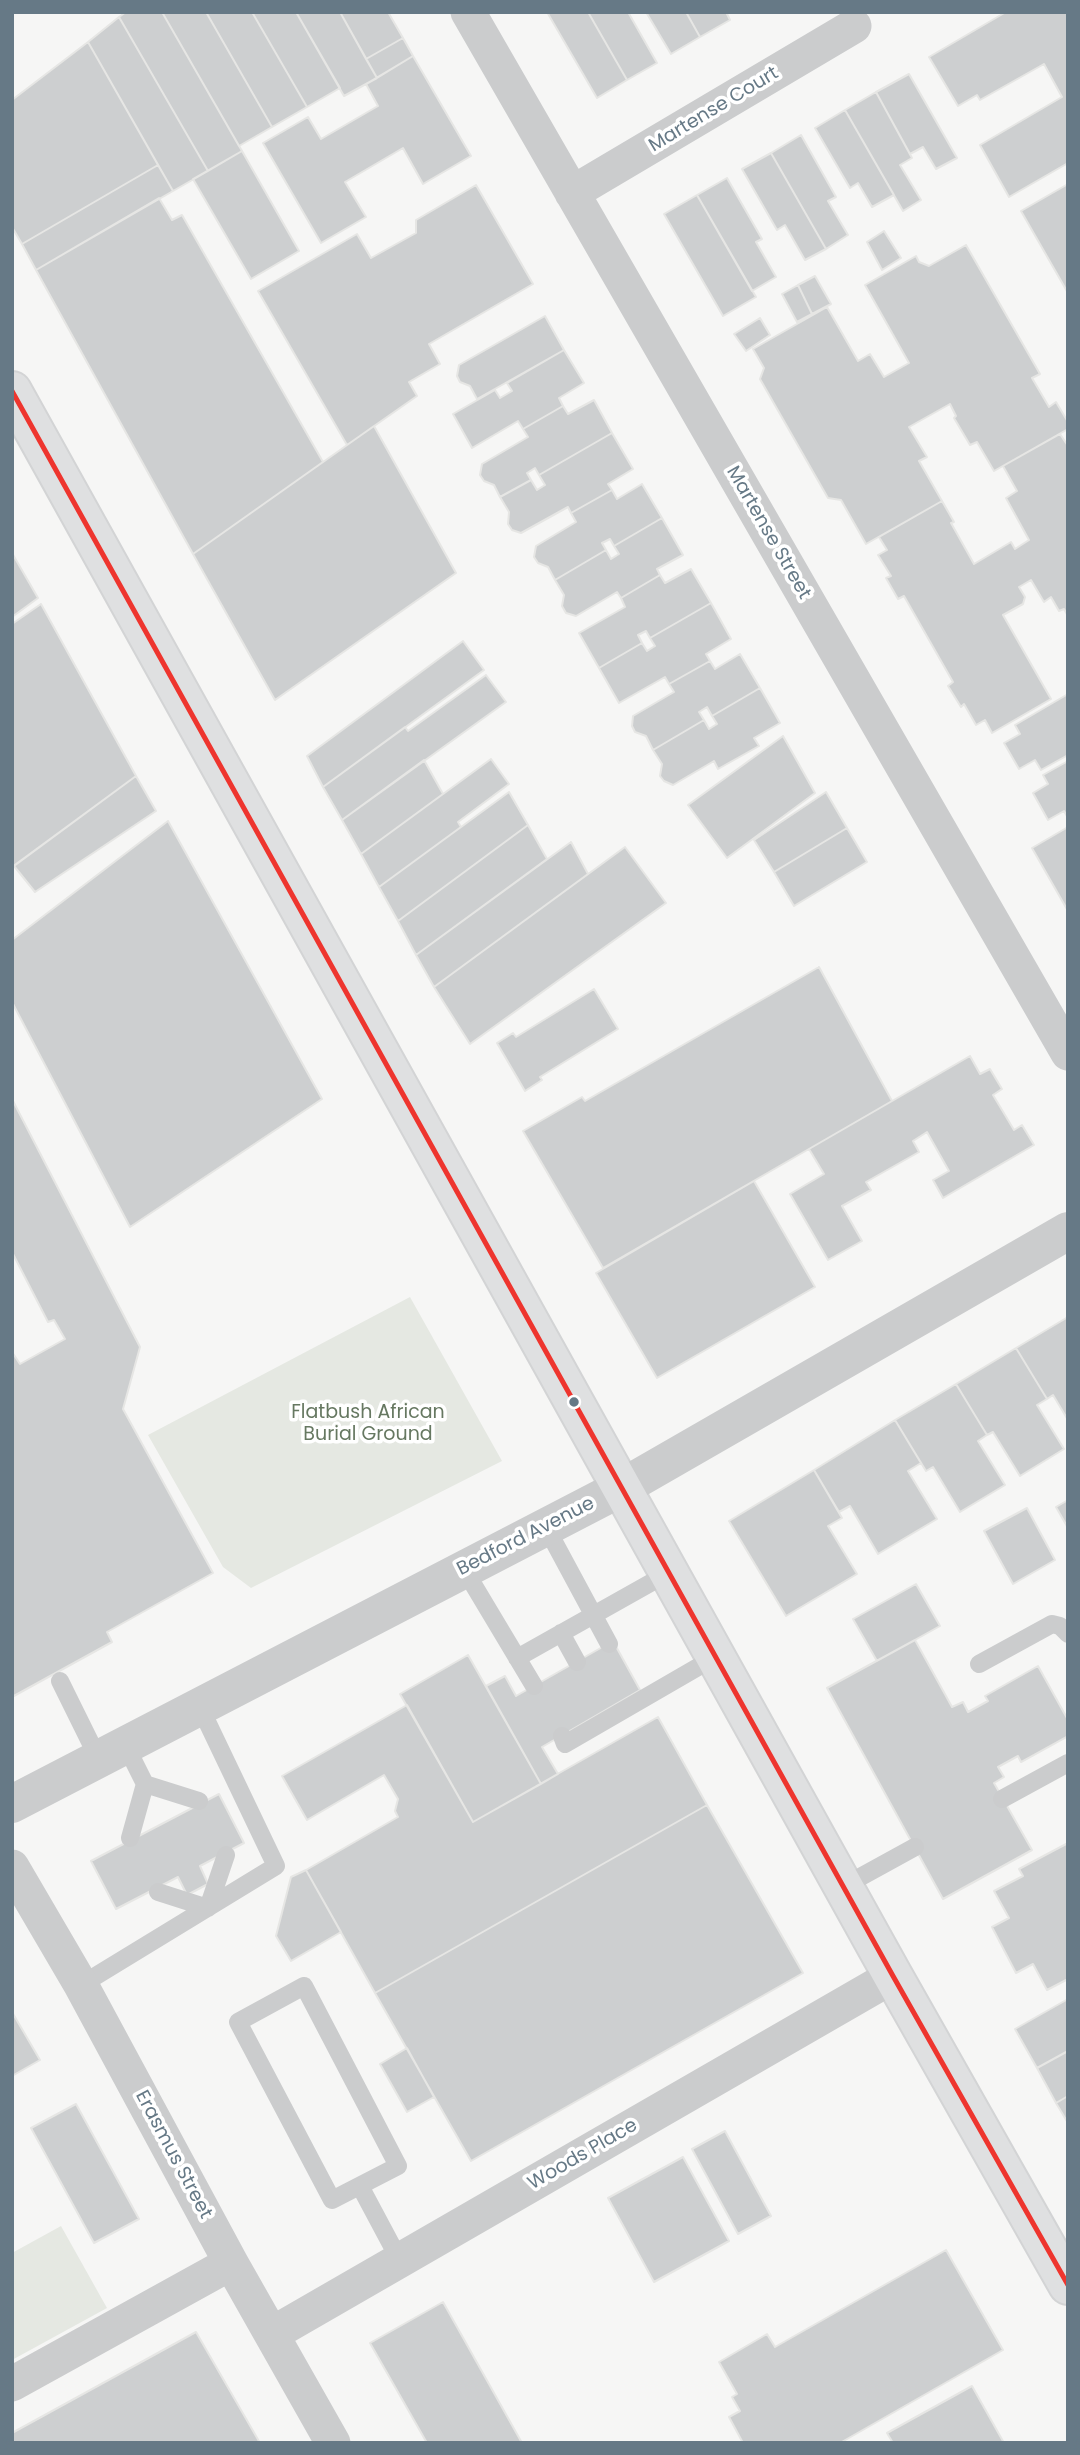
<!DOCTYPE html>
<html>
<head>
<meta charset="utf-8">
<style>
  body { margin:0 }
  #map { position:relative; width:1080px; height:2455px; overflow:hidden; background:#f6f6f5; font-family:Poppins,sans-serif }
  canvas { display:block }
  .frame { position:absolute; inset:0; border:14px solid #667986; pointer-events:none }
</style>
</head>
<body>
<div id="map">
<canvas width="1080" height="2455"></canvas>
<div class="frame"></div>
</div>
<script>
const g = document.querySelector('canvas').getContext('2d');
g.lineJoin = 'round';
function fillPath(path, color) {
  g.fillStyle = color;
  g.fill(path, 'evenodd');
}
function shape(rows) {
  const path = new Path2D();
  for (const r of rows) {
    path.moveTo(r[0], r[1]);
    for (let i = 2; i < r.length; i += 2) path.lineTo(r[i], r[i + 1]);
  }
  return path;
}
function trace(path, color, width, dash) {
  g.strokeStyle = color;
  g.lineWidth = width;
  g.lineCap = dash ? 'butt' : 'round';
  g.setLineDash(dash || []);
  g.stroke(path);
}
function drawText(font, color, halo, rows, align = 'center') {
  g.font = font + ' Poppins,sans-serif';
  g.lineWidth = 7;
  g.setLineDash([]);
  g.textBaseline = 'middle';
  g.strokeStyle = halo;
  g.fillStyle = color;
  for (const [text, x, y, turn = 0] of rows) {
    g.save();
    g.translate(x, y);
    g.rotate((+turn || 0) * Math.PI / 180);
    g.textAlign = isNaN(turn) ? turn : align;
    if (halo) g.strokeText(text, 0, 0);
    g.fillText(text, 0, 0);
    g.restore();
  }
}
fillPath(shape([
  [410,1297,502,1461,251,1588,223,1567,148,1435],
  [61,2226,107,2308,12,2360,12,2253]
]), '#e5e8e2');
const building = shape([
  [126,12,162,12,242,151,208,171,119,17,126,12],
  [162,12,206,12,272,127,239,146,162,12],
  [206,12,252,12,307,107,272,127,206,12],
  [252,12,296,12,340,88,307,107,252,12],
  [296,12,340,12,377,78,344,96,296,12],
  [340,12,388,12,403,38,366,59,340,12],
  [547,12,588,12,627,80,597,98,547,12],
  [588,12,628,12,657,63,627,80,588,12],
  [646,12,686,12,700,37,671,54,646,12],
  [686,12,726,12,730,20,700,37,686,12],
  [1006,12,1068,12,1068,163,1009,197,980,145,1062,97,1044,64,980,100,977,95,958,106,929,57,1006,12],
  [119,17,208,171,173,191,88,42,119,17],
  [403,38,413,56,377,78,366,59,403,38],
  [88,42,158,165,22,244,12,227,12,100,88,42],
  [413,56,471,156,423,184,403,148,345,182,366,217,321,243,263,143,308,117,321,139,378,106,366,84,413,56],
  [909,74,957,158,936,169,923,147,910,154,876,92,909,74],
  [876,92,912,158,900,165,921,200,903,211,845,110,876,92],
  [845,110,894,195,872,207,858,183,850,188,815,128,845,110],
  [801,135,836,197,828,201,848,235,826,249,771,153,801,135],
  [242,151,299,251,251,279,193,179,242,151],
  [771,153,826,249,805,260,785,225,777,230,742,169,771,153],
  [158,165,173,191,36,270,22,244,158,165],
  [727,178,762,239,756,242,776,277,752,291,697,195,727,178],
  [1068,184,1068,293,1021,211,1068,184],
  [476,185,533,284,429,344,440,364,409,382,417,396,347,445,258,291,357,234,371,258,416,233,416,220,476,185],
  [697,195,756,297,723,316,664,214,697,195],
  [159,198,172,220,182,215,323,462,193,554,36,270,159,198],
  [884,231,901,258,882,270,867,242,884,231],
  [966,245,1040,374,1032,378,1049,407,1056,402,1068,422,1068,429,994,471,977,442,970,445,954,418,956,416,950,404,909,427,927,457,919,461,942,501,866,544,841,500,828,498,760,379,764,368,753,349,827,307,858,361,870,354,884,377,909,363,865,285,916,256,919,262,929,266,966,245],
  [815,276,831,304,812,314,798,285,815,276],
  [798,285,812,314,797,322,782,294,798,285],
  [545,316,564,350,477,399,470,386,460,382,457,376,459,365,545,316],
  [760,318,770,335,746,351,734,334,760,318],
  [564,350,584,383,559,398,563,406,523,429,518,421,472,448,453,414,495,390,500,398,512,391,507,383,564,350],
  [594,400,612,433,539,475,535,468,527,473,531,480,500,497,494,485,484,481,480,475,482,464,528,437,523,429,563,406,568,414,594,400],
  [374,426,456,573,275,700,193,554,374,426],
  [612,433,633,469,608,484,612,490,571,513,568,507,521,533,512,530,508,524,509,512,500,497,531,480,537,490,545,485,539,475,612,433],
  [1060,434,1068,446,1068,616,1064,609,1059,611,1051,597,1044,602,1031,580,1019,587,1025,597,1023,604,1003,615,1051,699,992,733,985,720,976,725,964,704,961,707,948,686,953,682,904,596,898,599,886,578,891,576,878,555,887,550,879,537,942,501,954,522,951,523,974,564,1011,542,1015,549,1029,540,1006,498,1017,491,1003,466,1060,434],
  [642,484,662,518,614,546,610,539,602,543,606,550,555,580,548,567,538,563,534,557,536,546,576,522,571,513,612,490,617,499,642,484],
  [662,518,683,555,657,569,660,575,621,598,617,592,576,616,566,613,562,606,564,595,555,580,606,550,611,559,619,554,614,546,662,518],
  [12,553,38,598,12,617,12,553],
  [691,569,711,603,650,638,646,631,638,635,642,643,599,668,579,633,625,607,621,598,660,575,665,583,691,569],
  [711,603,731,639,706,654,710,661,669,684,665,677,619,703,599,668,642,643,647,651,655,646,650,638,711,603],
  [41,604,136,776,12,867,12,624,41,604],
  [463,641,484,670,323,787,307,756,463,641],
  [740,654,760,688,712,716,707,707,699,712,704,720,653,750,646,736,635,732,632,726,633,716,674,692,669,684,710,661,715,669,740,654],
  [486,675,506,702,342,820,323,787,405,727,408,731,486,675],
  [760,688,780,723,754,738,759,746,718,769,714,761,673,785,664,781,660,776,662,764,653,750,704,720,709,729,717,724,712,716,760,688],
  [1068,694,1068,755,1041,770,1035,760,1019,769,1004,743,1020,734,1015,725,1068,694],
  [783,736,815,793,727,858,688,805,783,736],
  [491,759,509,784,458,822,461,827,379,887,361,854,491,759],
  [424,760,443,794,361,854,342,820,424,760],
  [1068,761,1068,818,1064,811,1048,820,1033,793,1048,784,1043,775,1068,761],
  [136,776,156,811,35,892,14,866,136,776],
  [509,792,528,825,398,921,379,887,509,792],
  [826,792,847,828,774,872,754,840,826,792],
  [168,821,322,1099,130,1227,12,1002,12,940,168,821],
  [528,825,547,859,416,955,398,921,528,825],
  [1068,827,1068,911,1032,848,1068,827],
  [847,828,867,862,794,906,774,872,847,828],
  [571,842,588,874,434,987,416,955,571,842],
  [625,847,666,903,470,1044,434,987,625,847],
  [819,967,892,1101,603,1268,523,1131,582,1097,585,1101,819,967],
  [594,989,618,1029,540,1077,542,1080,525,1091,497,1043,513,1033,516,1037,594,989],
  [970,1056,980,1074,990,1069,1002,1089,993,1095,1014,1130,1022,1125,1034,1145,943,1198,933,1180,949,1171,927,1132,913,1141,919,1152,866,1182,871,1190,842,1206,862,1241,828,1260,790,1194,824,1174,809,1149,970,1056],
  [12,1099,140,1347,123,1409,213,1573,107,1632,112,1642,12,1697,12,1352,20,1364,65,1339,54,1320,48,1322,12,1252,12,1099],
  [754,1181,815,1287,657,1378,596,1273,754,1181],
  [1068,1317,1068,1420,1053,1395,1047,1399,1016,1348,1068,1317],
  [1016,1348,1047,1399,1037,1405,1064,1449,1020,1476,993,1432,987,1435,956,1384,1016,1348],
  [956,1384,987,1435,978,1441,1005,1485,960,1512,933,1467,926,1471,895,1420,956,1384],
  [895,1420,921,1463,908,1471,937,1519,878,1554,850,1506,839,1512,814,1470,895,1420],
  [814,1470,842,1518,828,1526,857,1574,786,1616,729,1521,814,1470],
  [1068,1500,1068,1528,1056,1507,1068,1500],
  [1027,1508,1055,1560,1013,1584,984,1531,1027,1508],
  [916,1584,940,1626,877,1661,853,1619,916,1584],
  [915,1640,952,1707,963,1702,968,1712,988,1701,985,1696,1038,1666,1068,1720,1068,1736,1021,1762,1018,1756,998,1767,1004,1777,994,1783,1032,1850,943,1899,827,1688,915,1640],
  [613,1641,640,1690,542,1747,558,1774,541,1784,486,1686,505,1676,516,1696,613,1641],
  [468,1655,541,1784,473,1822,400,1694,468,1655],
  [407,1705,473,1822,658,1717,707,1805,375,1993,306,1870,398,1817,395,1811,398,1799,384,1775,307,1820,282,1776,407,1705],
  [219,1794,244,1843,200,1866,208,1884,187,1895,178,1877,116,1909,91,1861,219,1794],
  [707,1805,803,1973,471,2161,375,1993,707,1805],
  [1068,1843,1068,1979,1047,1990,1033,1964,1016,1973,992,1927,1009,1918,994,1891,1023,1876,1019,1869,1068,1843],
  [306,1870,341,1932,291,1961,276,1936,291,1877,306,1870],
  [1068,1999,1068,2051,1037,2068,1015,2029,1068,1999],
  [12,2012,40,2060,12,2076,12,2012],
  [407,2048,434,2097,407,2112,380,2064,407,2048],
  [1068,2051,1068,2096,1056,2103,1037,2068,1068,2051],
  [1068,2096,1068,2123,1056,2103,1068,2096],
  [76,2104,139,2219,94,2243,31,2128,76,2104],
  [725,2131,771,2216,738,2234,692,2149,725,2131],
  [683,2157,729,2241,654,2282,608,2198,683,2157],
  [946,2250,1003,2350,840,2443,743,2443,729,2417,740,2411,732,2397,737,2394,719,2362,767,2334,775,2347,946,2250],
  [443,2302,522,2443,427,2443,370,2343,443,2302],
  [196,2332,260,2443,12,2443,12,2433,196,2332],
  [972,2386,1004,2443,893,2443,887,2433,972,2386]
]);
fillPath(building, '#cdcfd0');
trace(building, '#e6e6e4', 2);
const secondary = shape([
  [12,391,893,1976,1068,2285]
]);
trace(secondary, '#d3d4d5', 42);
trace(shape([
  [546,1527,609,1644],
  [464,1569,534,1686],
  [561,1633,577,1662],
  [517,1658,670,1572],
  [979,1664,1052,1624,1060,1626,1068,1634],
  [60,1681,99,1760],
  [562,1736,565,1744,717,1656],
  [126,1746,145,1784,199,1801],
  [1002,1799,1068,1763],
  [130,1838,145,1784],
  [844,1886,915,1847],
  [158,1892,208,1908,226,1855],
  [81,1985,276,1866,200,1707],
  [304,1986,398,2166,332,2200,238,2022,304,1986],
  [360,2186,400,2261]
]), '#cbcccd', 18);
trace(shape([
  [468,12,1068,1053],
  [572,193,854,26],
  [12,1867,81,1985,231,2263,333,2443],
  [272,2334,893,1976],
  [12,2384,231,2263]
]), '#cbcccd', 35);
trace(shape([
  [12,1804,623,1487,1068,1231]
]), '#cbcccd', 38);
trace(secondary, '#dfe0e1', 38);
trace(shape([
  [12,391,893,1976,1068,2285]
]), '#ee352e', 5);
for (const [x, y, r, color] of [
  [574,1402,6,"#667986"]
]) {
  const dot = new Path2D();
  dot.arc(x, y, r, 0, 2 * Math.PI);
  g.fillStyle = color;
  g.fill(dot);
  trace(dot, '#fff', 2.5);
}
drawText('19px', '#667986', '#fff', [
  ["Martense Court",714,110,-31],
  ["Martense Street",768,533,60],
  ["Bedford Avenue",526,1537,-27],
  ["Erasmus Street",173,2155,62],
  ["Woods Place",583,2155,-30]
]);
drawText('19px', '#667861', '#fff', [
  ["Flatbush African",368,1413],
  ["Burial Ground",368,1435]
]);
</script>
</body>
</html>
